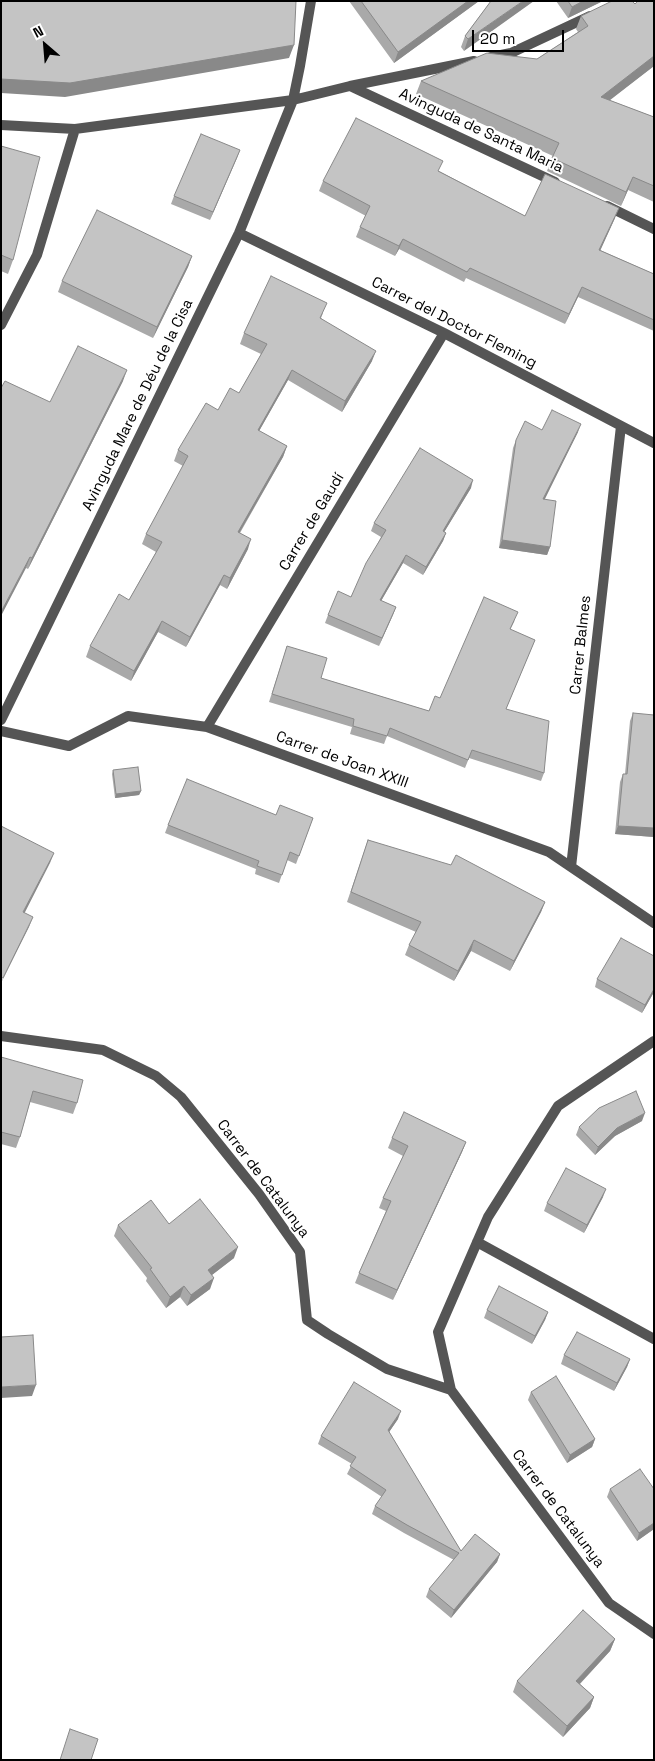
<!DOCTYPE html>
<html>
<head>
<meta charset="utf-8">
<style>
  body { margin:0 }
  #map { position:relative; width:655px; height:1761px; overflow:hidden; background:#fff; font-family:"Space Grotesk",sans-serif }
  canvas { display:block }
  .frame { position:absolute; inset:0; border:2px solid #000; pointer-events:none }
  .north { position:absolute; left:20px; top:20px; width:50px; height:50px; -webkit-text-stroke:4px #fff; paint-order:stroke; rotate:333deg; font-size:14px; font-weight:700; line-height:20px; text-align:center; color:#000 }
  .north::after { content:''; display:block; margin:auto; width:18px; height:22px; background:#000; clip-path:polygon(50% 0,100% 100%,50% 72%,0 100%) }
  .scale { position:absolute; left:472px; top:30px; width:92px; height:22px; box-sizing:border-box; border:2px solid #000; border-top:0; padding-left:6px; font-size:15px; line-height:18px; white-space:nowrap; color:#000; -webkit-text-stroke:4px #fff; paint-order:stroke }
</style>
</head>
<body>
<div id="map">
<canvas width="655" height="1761"></canvas>
<div class="frame"></div>
<div class="north">N</div>
<div class="scale">20 m</div>
</div>
<script>
const g = document.querySelector('canvas').getContext('2d');
g.lineJoin = 'round';
function shape(rows) {
  const path = new Path2D();
  for (const r of rows) {
    path.moveTo(r[0], r[1]);
    for (let i = 2; i < r.length; i += 2) path.lineTo(r[i], r[i + 1]);
  }
  return path;
}
function trace(path, color, width, dash) {
  g.strokeStyle = color;
  g.lineWidth = width;
  g.lineCap = dash ? 'butt' : 'round';
  g.setLineDash(dash || []);
  g.stroke(path);
}
function fillPath(path, color) {
  g.fillStyle = color;
  g.fill(path, 'evenodd');
}
function drawText(font, color, halo, rows, align = 'center') {
  g.font = font + ' "Space Grotesk",sans-serif';
  g.lineWidth = 4;
  g.setLineDash([]);
  g.textBaseline = 'middle';
  g.strokeStyle = halo;
  g.fillStyle = color;
  for (const [text, x, y, turn = 0] of rows) {
    g.save();
    g.translate(x, y);
    g.rotate((+turn || 0) * Math.PI / 180);
    g.textAlign = isNaN(turn) ? turn : align;
    if (halo) g.strokeText(text, 0, 0);
    g.fillText(text, 0, 0);
    g.restore();
  }
}
trace(shape([
  [491,57,511,53,590,16],
  [350,86,555,182],
  [1,125,75,129,293,100,350,86,474,61],
  [607,206,654,229],
  [239,233,444,333,654,443],
  [1,325,37,255,75,129],
  [1,720,239,233,293,100,300,66,311,1],
  [207,727,444,333],
  [1,731,69,746,128,716,207,727,549,852,654,923],
  [571,867,621,426],
  [1,1036,103,1050,156,1076,181,1097,259,1194,300,1252,307,1320,328,1334,387,1369,451,1390,609,1603,654,1634],
  [477,1242,654,1339],
  [451,1390,438,1332,488,1217,558,1106,654,1041]
]), '#555', 10);
fillPath(shape([
  [349,1,479,1,394,63],
  [491,1,464,51,461,47,465,36],
  [556,1,603,1,568,18],
  [654,1,654,66,609,100,654,117,654,202,628,190,621,206,547,171,553,156,416,94,421,81,537,59,578,32,576,29,581,16,635,4],
  [1,146,13,260,8,274,1,271],
  [240,150,210,220,171,204,174,196],
  [439,171,525,216,615,218,600,250,654,274,654,331,578,297,565,324,466,278,464,282,399,249,395,256,356,237,360,227,366,216,319,191,323,181],
  [192,256,188,267,153,338,58,292,62,281],
  [323,313,321,318,372,361,342,412,288,380,259,431,287,446,283,457,240,533,248,549,227,589,220,585,186,647,158,632,131,681,86,657,90,646,129,600,156,552,142,544,146,534,183,466,174,461,178,450,218,410,239,393,261,354,240,344,244,333],
  [123,381,28,569,26,568,50,402],
  [578,432,544,499,550,547,547,555,499,548,513,448,516,440],
  [471,488,444,532,446,533,443,541,423,575,403,563,381,601,396,607,379,646,325,623,328,615,351,597,381,537,371,531,374,523],
  [654,556,654,607,653,560],
  [515,620,510,630,535,640,506,709,544,773,541,781,469,758,465,768,387,736,384,744,350,734,352,727,269,702,287,646,321,678,429,711,440,698],
  [633,713,654,837,615,834,620,782,623,774,625,774,630,721],
  [113,770,141,791,139,795,115,798,112,774],
  [276,815,313,818,296,864,287,860,279,883,255,874,256,869,165,833,168,825],
  [368,840,545,902,541,912,510,971,471,951,454,981,405,955,409,945,416,932,347,902],
  [654,956,654,992,642,1013,595,987,597,979],
  [1,1057,77,1103,73,1114,30,1102,20,1137,16,1148,1,1144],
  [642,1121,615,1136,595,1155,576,1135,579,1127],
  [392,1138,466,1142,462,1152,393,1300,355,1283,359,1273,386,1211,379,1208,383,1198,403,1156,388,1148],
  [603,1197,584,1233,544,1211,547,1203],
  [169,1224,234,1258,212,1275,210,1289,187,1306,180,1297,166,1308,146,1281,147,1278,114,1236,118,1225],
  [487,1310,548,1312,545,1320,532,1344,484,1318],
  [564,1355,630,1359,627,1367,614,1391,561,1364],
  [531,1392,595,1439,592,1447,567,1463,528,1400],
  [398,1419,389,1432,461,1551,500,1554,497,1562,451,1618,426,1597,429,1589,454,1560,404,1533,372,1514,375,1506,382,1497,347,1474,352,1464,318,1444,321,1436],
  [610,1489,654,1489,654,1529,637,1541,607,1497],
  [615,1639,610,1651,580,1684,594,1697,590,1708,563,1737,513,1692,517,1681]
]), '#a9a9a9');
fillPath(shape([
  [468,1,479,1,394,63,398,52],
  [523,1,534,1,464,51,468,39],
  [583,1,603,1,568,18,572,7],
  [294,45,289,58,65,97,1,93,1,79],
  [654,56,654,66,596,111,601,97],
  [240,150,237,158,210,220,213,212],
  [633,177,628,190,621,206,626,192],
  [619,208,615,218,596,260,599,250],
  [403,239,399,249,395,256,399,246],
  [192,256,188,267,153,338,157,327],
  [582,287,578,297,565,324,569,314],
  [376,351,372,361,342,412,345,401],
  [127,370,123,381,28,569,32,558],
  [292,370,288,380,254,440,258,430],
  [581,424,578,432,541,507,543,499],
  [287,446,283,457,234,542,238,532],
  [473,480,471,488,440,539,443,531],
  [446,533,443,541,423,575,426,567],
  [251,539,248,549,227,589,230,578],
  [502,540,550,547,547,555,499,548],
  [406,555,403,563,377,608,380,600],
  [30,557,26,568,1,616,1,612],
  [224,575,220,585,186,647,190,637],
  [396,607,393,615,379,646,382,638],
  [162,621,158,632,131,681,134,671],
  [141,791,139,795,115,798,116,794],
  [618,826,654,828,654,837,615,834],
  [54,853,50,863,20,922,23,912],
  [545,902,541,912,510,971,514,961],
  [33,917,29,927,1,983,3,978],
  [474,940,471,951,454,981,458,971],
  [654,989,654,992,642,1013,645,1005],
  [645,1113,642,1121,615,1136,595,1155,598,1147,617,1128],
  [466,1142,462,1152,393,1300,397,1290],
  [606,1189,603,1197,584,1233,587,1225],
  [238,1247,234,1258,204,1281,208,1270],
  [214,1278,210,1289,187,1306,191,1295],
  [184,1286,180,1297,166,1308,170,1297],
  [548,1312,545,1320,532,1344,535,1336],
  [630,1359,627,1367,614,1391,617,1383],
  [36,1385,32,1396,1,1398,1,1387],
  [401,1411,398,1419,385,1438,388,1430],
  [595,1439,592,1447,567,1463,570,1455],
  [654,1523,654,1529,637,1541,639,1533],
  [500,1554,497,1562,451,1618,454,1610],
  [615,1639,610,1651,572,1692,576,1681],
  [594,1697,590,1708,563,1737,567,1726]
]), '#898989');
const building = shape([
  [1,1,296,1,294,45,70,83,1,79,1,1],
  [361,1,468,1,398,52,361,1],
  [491,1,523,1,468,39,465,36,491,1],
  [568,1,583,1,572,7,568,1],
  [612,1,632,1,635,4,638,1,654,1,654,56,601,97,654,117,654,186,633,177,626,192,552,158,559,143,421,81,487,53,537,59,588,26,581,16,612,1],
  [356,118,443,161,438,171,525,216,545,174,619,208,599,250,654,274,654,320,582,287,569,314,470,268,467,272,403,239,399,246,360,227,370,206,323,181,356,118],
  [201,134,240,150,213,212,174,196,201,134],
  [1,146,40,157,13,260,1,255,1,146],
  [97,210,192,256,157,327,62,281,97,210],
  [271,276,327,303,320,318,376,351,345,401,292,370,258,430,287,446,238,532,251,539,230,578,224,575,190,637,162,621,134,671,90,646,119,594,129,600,162,542,146,534,188,456,178,450,206,403,218,410,230,388,239,393,267,344,244,333,271,276],
  [78,346,127,370,32,558,30,557,1,612,1,388,5,381,50,402,78,346],
  [552,410,581,424,543,499,556,501,550,547,502,540,516,440,525,421,542,430,552,410],
  [420,448,473,480,443,531,446,533,426,567,406,555,380,600,396,607,382,638,328,615,338,591,351,597,366,563,386,530,374,523,420,448],
  [484,597,518,612,510,629,535,640,506,709,549,721,544,773,472,750,468,760,390,728,387,736,353,726,354,719,272,694,287,646,327,658,321,678,429,711,435,696,440,698,484,597],
  [633,713,654,715,654,828,618,826,623,774,627,774,633,713],
  [138,767,141,791,116,794,113,770,138,767],
  [187,779,276,815,280,805,313,818,299,856,290,852,282,875,257,866,259,861,168,825,187,779],
  [1,826,54,853,23,912,33,917,3,978,1,977,1,826],
  [368,840,451,865,456,855,545,902,514,961,474,940,458,971,409,945,421,922,351,892,368,840],
  [621,938,654,956,654,989,645,1005,597,979,621,938],
  [1,1057,83,1080,77,1103,33,1091,20,1137,1,1132,1,1057],
  [636,1091,645,1113,617,1128,598,1147,579,1127,599,1108,636,1091],
  [404,1112,466,1142,397,1290,359,1273,391,1201,383,1198,408,1146,392,1138,404,1112],
  [566,1168,606,1189,587,1225,547,1203,566,1168],
  [200,1199,238,1247,208,1270,214,1278,191,1295,184,1286,170,1297,150,1269,152,1268,118,1225,151,1200,169,1224,200,1199],
  [499,1286,548,1312,535,1336,487,1310,499,1286],
  [577,1332,630,1359,617,1383,564,1355,577,1332],
  [33,1335,36,1385,1,1387,1,1337,33,1335],
  [556,1376,595,1439,570,1455,531,1392,556,1376],
  [354,1382,401,1411,388,1430,461,1551,475,1534,500,1554,454,1610,429,1589,459,1553,407,1525,375,1506,386,1490,350,1466,356,1457,321,1436,354,1382],
  [640,1469,654,1489,654,1523,639,1533,610,1489,640,1469],
  [583,1610,615,1639,576,1681,594,1697,567,1726,517,1681,583,1610],
  [70,1729,98,1739,91,1760,60,1760,70,1729]
]);
fillPath(building, '#c4c4c4');
trace(building, '#898989', 1);
drawText('15px', '#000', '#fff', [
  ["Avinguda de Santa Maria",481,131,25],
  ["Carrer del Doctor Fleming",454,323,27],
  ["Avinguda Mare de Déu de la Cisa",138,405,-64],
  ["Carrer de Gaudí",312,522,-59],
  ["Carrer Balmes",581,645,-84],
  ["Carrer de Joan XXIII",342,760,20],
  ["Carrer de Catalunya",263,1179,53],
  ["Carrer de Catalunya",558,1509,53]
]);
</script>
</body>
</html>
